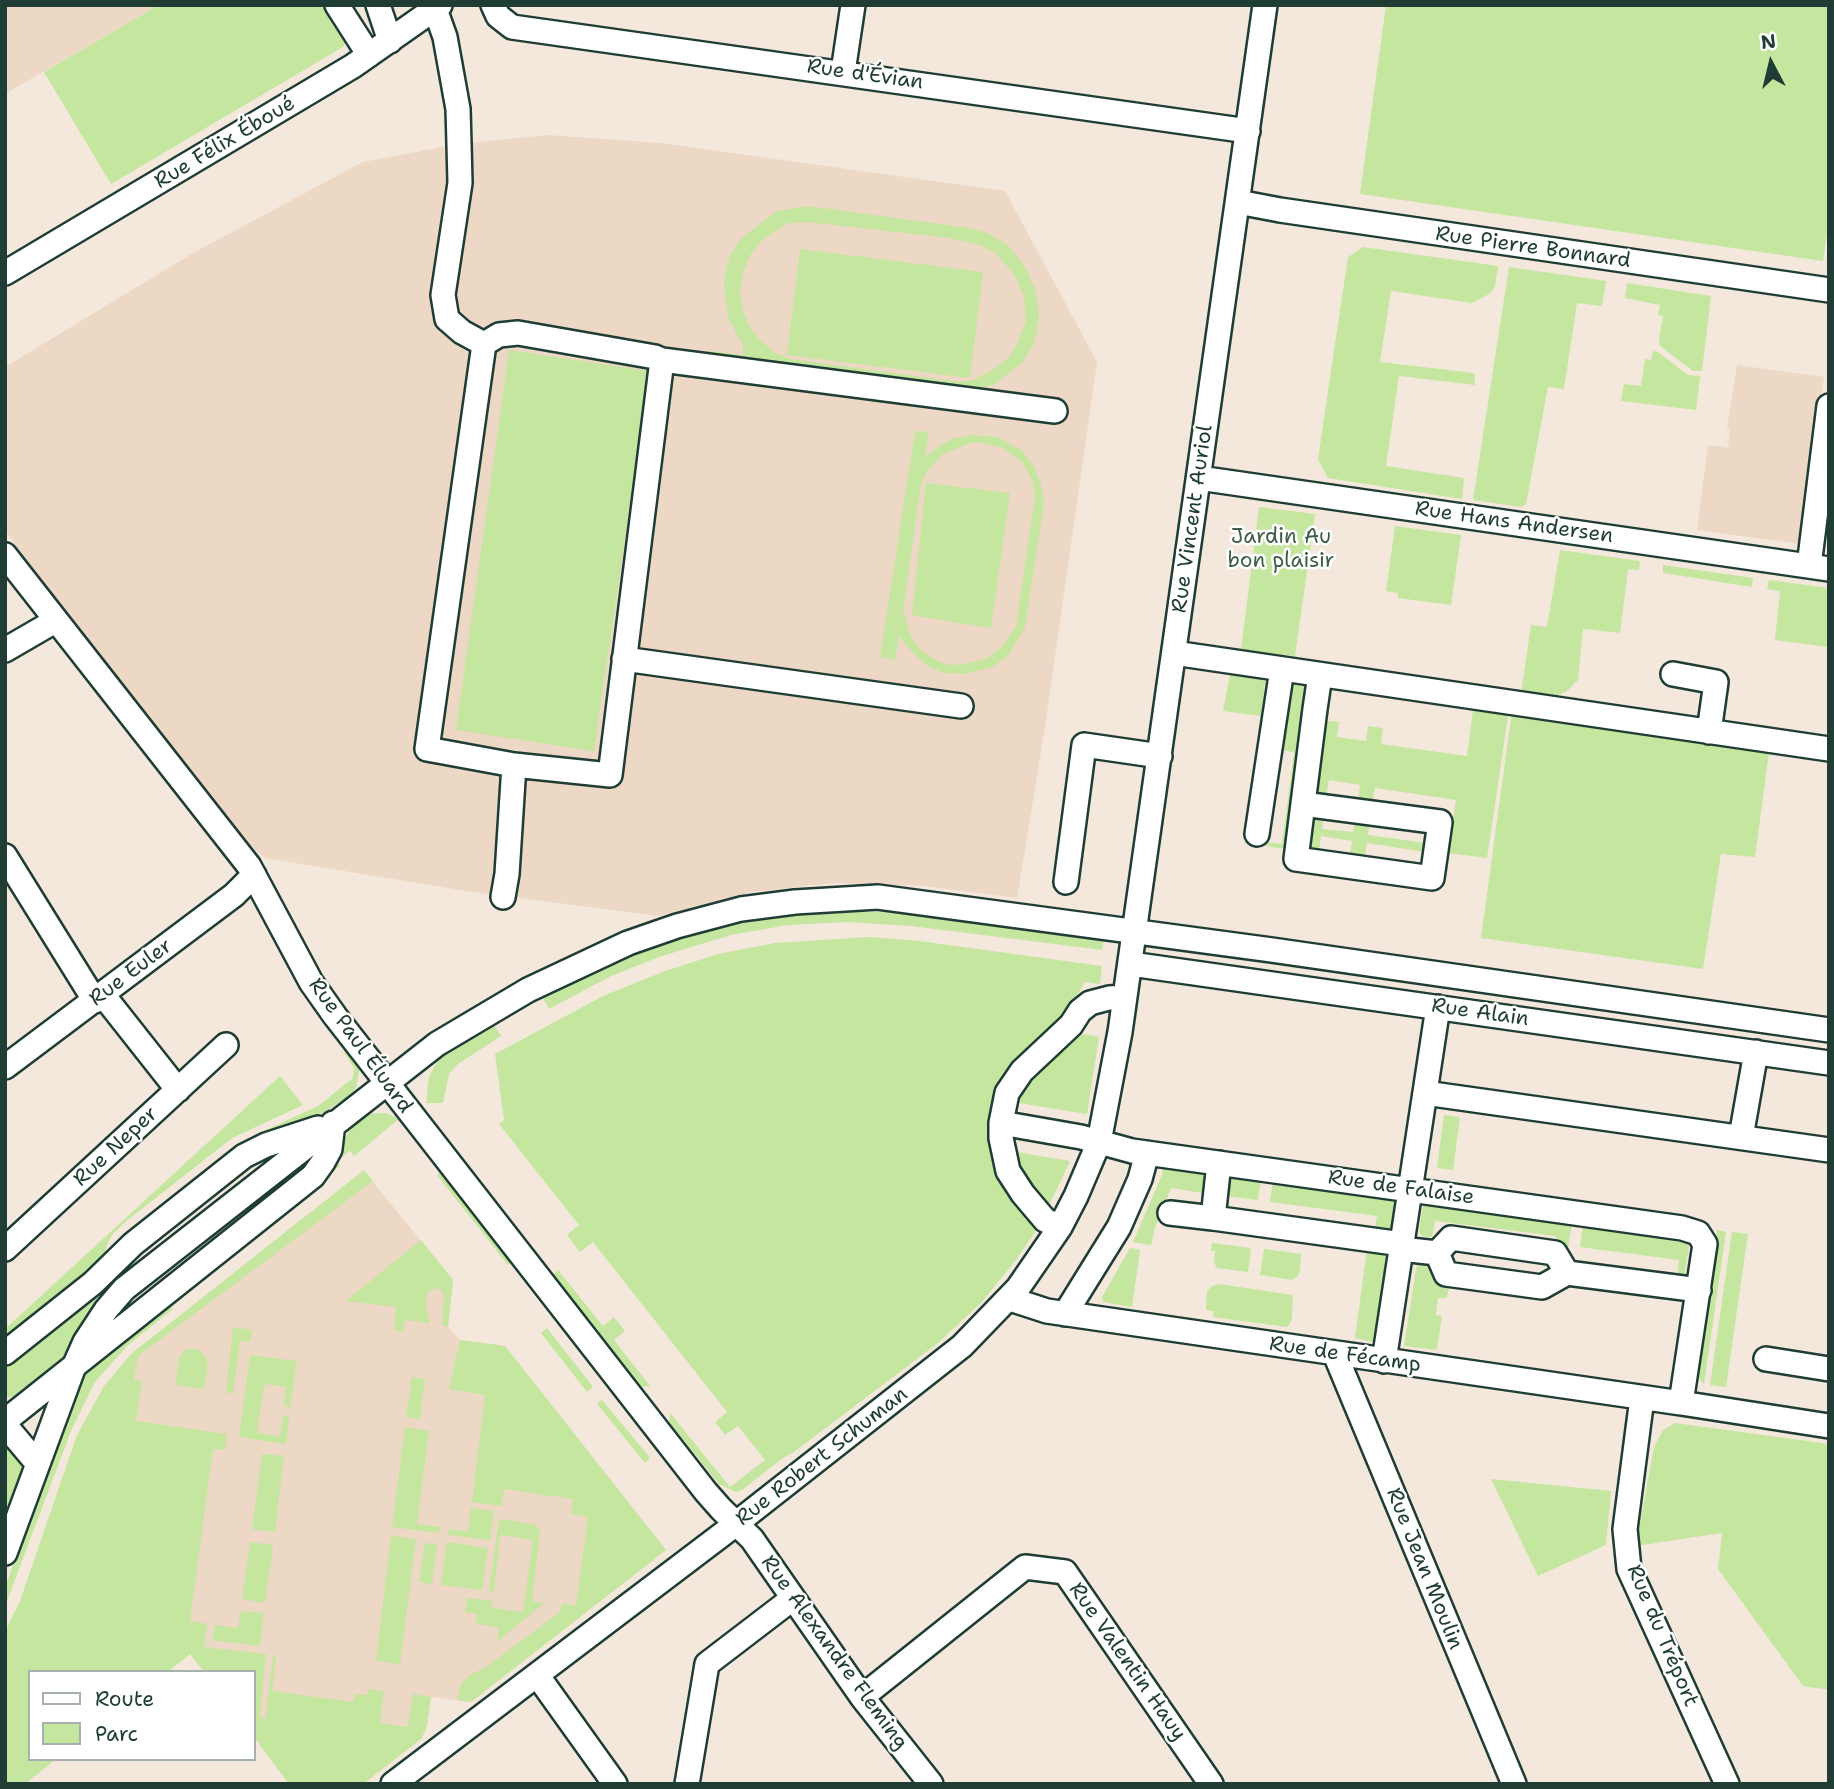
<!DOCTYPE html>
<html>
<head>
<meta charset="utf-8">
<style>
  body { margin:0 }
  #map { position:relative; width:1834px; height:1789px; overflow:hidden; background:#f4e8dc; font-family:"Shantell Sans",sans-serif }
  canvas { display:block }
  .frame { position:absolute; inset:0; border:7px solid #1f3d34; pointer-events:none }
  .legend { position:absolute; left:28px; top:1670px; width:228px; height:91px; box-sizing:border-box; background:#fff; border:2px solid #a5b1ae; margin:0; padding:9px 12px; list-style:none; font-size:21px; color:#1f3d34 }
  .legend li { display:flex; align-items:center; gap:14px; height:35px }
  .legend b { width:35px; border:2px solid #a5b1ae }
  .north { position:absolute; left:1736px; top:28px; width:70px; height:70px; -webkit-text-stroke:5px #fff; paint-order:stroke; rotate:353deg; font-size:19px; font-weight:700; line-height:28px; text-align:center; color:#1f3d34 }
  .north::after { content:''; display:block; margin:auto; width:24px; height:32px; background:#1f3d34; clip-path:polygon(50% 0,100% 100%,50% 72%,0 100%) }
</style>
</head>
<body>
<div id="map">
<canvas width="1834" height="1789"></canvas>
<div class="frame"></div>
<ul class="legend">
<li><b style="height:9px;background:#fff"></b>Route</li>
<li><b style="height:19px;background:#c4e69f"></b>Parc</li>
</ul>
<div class="north">N</div>
</div>
<script>
const g = document.querySelector('canvas').getContext('2d');
g.lineJoin = 'round';
function fillPath(path, color) {
  g.fillStyle = color;
  g.fill(path, 'evenodd');
}
function shape(rows) {
  const path = new Path2D();
  for (const r of rows) {
    path.moveTo(r[0], r[1]);
    for (let i = 2; i < r.length; i += 2) path.lineTo(r[i], r[i + 1]);
  }
  return path;
}
function trace(path, color, width, dash) {
  g.strokeStyle = color;
  g.lineWidth = width;
  g.lineCap = dash ? 'butt' : 'round';
  g.setLineDash(dash || []);
  g.stroke(path);
}
function drawText(font, color, halo, rows, align = 'center') {
  g.font = font + ' "Shantell Sans",sans-serif';
  g.lineWidth = 5;
  g.setLineDash([]);
  g.textBaseline = 'middle';
  g.strokeStyle = halo;
  g.fillStyle = color;
  for (const [text, x, y, turn = 0] of rows) {
    g.save();
    g.translate(x, y);
    g.rotate((+turn || 0) * Math.PI / 180);
    g.textAlign = isNaN(turn) ? turn : align;
    if (halo) g.strokeText(text, 0, 0);
    g.fillText(text, 0, 0);
    g.restore();
  }
}
fillPath(shape([
  [5,5,159,5,5,94],
  [548,135,661,143,1005,191,1097,362,1045,727,1017,898,923,886,833,883,751,892,658,916,466,891,265,858,246,842,37,575,5,530,5,367,193,253,363,162,459,144],
  [1737,365,1824,377,1800,544,1697,530,1708,445,1728,448,1730,429,1727,428],
  [368,1176,453,1280,448,1327,460,1340,505,1346,666,1550,471,1702,431,1697,428,1722,421,1739,363,1784,289,1784,254,1737,254,1672,204,1672,153,1606,114,1493,133,1356]
]), '#ecd8c4');
fillPath(shape([
  [159,5,331,5,349,39,343,47,111,184,44,72],
  [1386,5,1829,5,1829,219,1823,261,1360,194],
  [808,206,969,228,987,233,1008,245,1024,265,1035,289,1039,313,1037,332,1032,347,1022,363,993,385,960,393,706,360,708,351,743,355,743,345,729,320,725,296,724,279,729,258,739,241,776,211],
  [808,222,949,238,979,245,997,254,1015,276,1024,296,1026,321,1018,342,1009,358,989,372,973,380,959,382,790,359,775,353,759,339,749,326,742,308,740,290,743,273,750,255,762,240,788,223],
  [1363,247,1498,266,1495,287,1489,294,1472,303,1391,291,1380,362,1474,373,1475,385,1399,376,1386,466,1464,478,1462,499,1328,478,1318,459,1348,257],
  [800,249,983,272,970,378,787,355],
  [1509,267,1606,281,1602,306,1577,303,1564,389,1548,387,1526,504,1521,507,1473,500],
  [1627,283,1711,296,1702,371,1693,371,1660,346,1659,339,1663,316,1658,315,1660,305,1625,298],
  [509,350,649,371,594,751,456,730],
  [1653,351,1658,352,1688,375,1700,376,1696,410,1621,401,1624,384,1641,386,1645,359,1651,360],
  [915,431,929,432,925,458,939,446,955,438,971,435,998,437,1022,451,1034,466,1041,485,1044,503,1025,627,1008,656,992,667,965,674,944,673,930,667,915,655,899,636,895,660,880,657],
  [971,443,982,443,1003,448,1014,456,1023,463,1032,480,1035,496,1016,626,1002,647,988,658,961,665,945,664,930,657,921,650,911,637,903,611,921,484,927,471,943,454],
  [926,483,1010,493,991,628,912,615],
  [1259,507,1315,514,1295,656,1241,650],
  [1395,526,1461,535,1451,605,1398,598,1398,593,1386,591],
  [1560,550,1640,561,1639,570,1628,569,1620,633,1583,629,1578,680,1567,691,1554,697,1521,693,1531,625,1547,627],
  [1663,565,1753,578,1752,587,1663,573],
  [1769,580,1829,588,1828,647,1775,640,1780,591,1767,589],
  [1231,670,1266,675,1261,716,1223,711],
  [1288,683,1308,686,1285,849,1266,846,1266,842,1282,844,1294,752,1279,750],
  [1398,693,1509,710,1487,858,1448,853,1456,800,1375,788,1372,802,1358,801,1360,785,1329,780,1326,796,1316,793,1324,723,1329,721,1339,722,1337,737,1366,741,1368,726,1383,728,1381,744,1467,756,1473,710,1397,698],
  [1512,711,1769,752,1755,857,1721,854,1703,969,1481,938],
  [1324,814,1322,829,1353,832,1355,819,1370,821,1368,835,1426,843,1425,852,1367,843,1365,857,1350,855,1352,841,1321,836,1319,851,1309,850,1306,846,1311,815],
  [840,911,905,913,994,921,1104,938,1102,950,911,926,847,922,788,925,731,935,659,957,611,976,549,1009,542,996,628,955,699,931,782,915],
  [869,937,919,941,1102,966,1100,984,1085,982,994,1132,1037,1229,1016,1260,981,1303,938,1343,794,1452,783,1458,742,1490,736,1492,719,1484,669,1422,670,1413,730,1487,765,1460,738,1426,725,1435,715,1422,727,1412,593,1242,580,1252,567,1235,579,1225,499,1124,504,1120,495,1054,603,996,665,971,718,954,775,943],
  [493,1023,501,1036,458,1064,449,1074,443,1103,426,1103,429,1077,439,1058,457,1043],
  [1083,1034,1099,1037,1087,1114,1019,1103,1024,1088,1043,1067],
  [350,1047,360,1066,356,1088,350,1096,300,1126,246,1143,255,1135,318,1106,353,1078,354,1068,344,1052],
  [280,1076,303,1105,232,1138,124,1223,112,1235,106,1247,105,1258,5,1345,5,1329],
  [386,1113,399,1119,354,1156,350,1151,336,1161,340,1166,324,1179,354,1122,366,1114],
  [1444,1115,1460,1117,1453,1170,1437,1168],
  [1010,1151,1070,1161,1048,1208,1028,1187],
  [1163,1164,1206,1171,1210,1179,1209,1194,1171,1188,1155,1228,1151,1245,1133,1242,1162,1175],
  [364,1170,373,1181,138,1356,134,1380,142,1381,136,1421,227,1434,225,1450,213,1449,190,1621,207,1624,204,1647,266,1654,260,1716,265,1720,273,1655,276,1656,272,1691,354,1702,355,1694,367,1695,368,1689,384,1691,380,1723,408,1727,413,1694,431,1697,426,1730,421,1739,363,1784,289,1784,254,1737,254,1672,204,1672,190,1654,168,1672,30,1672,30,1759,56,1759,25,1784,5,1784,5,1631,20,1601,77,1435,104,1386,131,1354],
  [442,1171,514,1260,508,1265,437,1175],
  [1232,1174,1261,1178,1258,1200,1224,1196,1226,1181],
  [1273,1180,1387,1197,1395,1201,1391,1232,1374,1232,1377,1216,1270,1202],
  [1428,1203,1572,1223,1567,1254,1555,1236,1435,1221,1432,1237,1422,1236,1419,1231,1423,1206],
  [1583,1224,1662,1236,1666,1240,1687,1243,1689,1245,1684,1278,1677,1278,1679,1260,1580,1247],
  [1717,1230,1726,1232,1704,1384,1700,1380,1699,1374],
  [1732,1232,1748,1234,1726,1387,1710,1385],
  [421,1240,453,1280,448,1327,442,1325,444,1295,439,1288,430,1290,427,1294,426,1308,430,1323,405,1320,403,1332,394,1330,396,1307,346,1301],
  [1212,1243,1251,1248,1248,1272,1217,1268,1214,1263,1215,1251,1211,1251],
  [1130,1248,1140,1250,1132,1307,1103,1302,1102,1297],
  [1264,1249,1301,1254,1300,1271,1297,1277,1292,1280,1260,1275],
  [1367,1249,1386,1256,1378,1328,1373,1342,1355,1338],
  [132,1259,137,1265,98,1303,81,1327,64,1360,21,1395,5,1398,5,1361],
  [1417,1263,1428,1266,1442,1281,1450,1282,1447,1298,1438,1298,1436,1315,1442,1316,1437,1350,1404,1346],
  [558,1270,603,1326,614,1317,625,1331,614,1340,650,1386,642,1387,553,1275],
  [1219,1284,1293,1295,1292,1320,1287,1327,1213,1317,1214,1311,1206,1310,1207,1291,1212,1286],
  [168,1303,173,1309,128,1345,95,1382,71,1431,5,1606,5,1588,76,1386,85,1371],
  [233,1327,252,1330,250,1342,240,1341,233,1394,226,1392],
  [547,1328,593,1387,587,1392,541,1333],
  [460,1340,505,1346,666,1550,471,1702,457,1700,462,1683,470,1675,486,1667,560,1612,562,1603,576,1606,588,1517,571,1514,573,1499,504,1489,501,1506,472,1502,485,1395,449,1389],
  [186,1349,198,1349,206,1357,208,1367,204,1389,175,1385,179,1358],
  [250,1355,297,1361,290,1407,284,1406,286,1387,264,1384,257,1433,280,1436,283,1415,289,1416,286,1444,239,1437],
  [412,1377,425,1379,420,1419,406,1417],
  [602,1400,650,1458,645,1463,597,1404],
  [1675,1423,1829,1444,1829,1690,1803,1686,1718,1569,1722,1533,1636,1546,1654,1447,1663,1430],
  [405,1427,429,1431,417,1524,440,1527,439,1533,392,1527],
  [5,1443,25,1468,5,1524],
  [262,1454,284,1456,275,1532,252,1529],
  [1491,1479,1611,1491,1606,1545,1538,1576],
  [471,1508,494,1511,490,1540,448,1535,449,1529,468,1531],
  [499,1519,534,1524,540,1530,532,1601,544,1603,497,1642,499,1627,476,1624,477,1614,465,1612,467,1598,493,1601,492,1608,523,1612,533,1540,500,1535,494,1592,489,1591],
  [391,1536,416,1539,400,1664,376,1661],
  [250,1542,273,1545,265,1603,242,1599],
  [447,1542,488,1548,482,1590,441,1585],
  [425,1543,437,1544,432,1584,419,1582],
  [241,1611,264,1613,260,1646,212,1640,215,1625,238,1628]
]), '#c4e69f');
const minor = shape([
  [337,5,369,55],
  [378,5,390,41],
  [493,5,498,16,512,27,1248,131],
  [435,9,445,37,458,109,459,144,460,183,443,295,447,319,462,332,484,344],
  [843,72,853,5],
  [1238,202,1280,210,1829,290],
  [5,273,353,66,440,5],
  [662,360,1055,411],
  [1199,478,1829,569],
  [5,555,249,866,311,982,335,1016,706,1492,721,1509,752,1539,862,1697,931,1784],
  [1809,566,1829,406],
  [5,650,55,621],
  [1174,653,1829,749],
  [624,659,961,706],
  [1673,674,1716,682,1709,732],
  [1303,804,1440,822,1432,878,1296,859,1315,709,1320,675],
  [1257,834,1282,669],
  [5,856,95,1001],
  [1066,882,1084,745,1160,756],
  [503,897,507,874,514,765,427,749,484,344,499,335,518,333,655,357,662,360,610,775,514,765],
  [1131,964,1829,1063],
  [103,995,178,1090],
  [5,1067,234,895,254,875],
  [1425,1093,1829,1150],
  [1001,1123,1081,1137,1132,1151,1682,1228,1698,1233,1705,1244,1681,1403,1047,1311,1010,1299],
  [1741,1137,1756,1052],
  [1219,1163,1213,1218,1402,1244],
  [1170,1213,1213,1218],
  [1060,1227,1045,1220,1023,1194,1008,1171,1001,1138,1001,1123,1007,1093,1022,1071,1071,1025,1080,1011,1090,1003,1109,998,1125,997],
  [5,1249,226,1045],
  [1401,1249,1437,1253,1451,1238,1555,1253,1567,1273,1699,1290],
  [1437,1253,1446,1274,1542,1287,1567,1273],
  [1065,1314,1119,1227,1140,1179,1147,1153],
  [5,1353,93,1283,133,1244,244,1156,266,1145,318,1128],
  [1335,1354,1514,1784],
  [1766,1359,1829,1369],
  [1384,1361,1438,1007],
  [1642,1398,1625,1529,1629,1569,1727,1784],
  [1681,1403,1829,1426],
  [5,1421,313,1176,323,1162,330,1149,333,1123],
  [5,1425,37,1463],
  [5,1553,73,1369,85,1342,106,1310,124,1289,437,1044,528,990,628,943,677,926,741,909,795,902,878,897,1272,950,1829,1030],
  [537,1675,615,1784],
  [862,1697,1025,1567,1065,1572,1211,1784],
  [393,1784,724,1533,962,1346,1018,1288,1060,1227,1076,1196,1099,1142,1120,1032,1265,5],
  [687,1784,707,1664,792,1599]
]);
trace(minor, '#1f3d34', 28);
trace(minor, '#fff', 23);
drawText('21px', '#1f3d34', '#fff', [
  ["Rue d'Évian",865,75,8],
  ["Rue Félix Éboué",225,143,-31],
  ["Rue Pierre Bonnard",1533,248,8],
  ["Rue Vincent Auriol",1193,519,-82],
  ["Rue Hans Andersen",1514,523,8],
  ["Rue Euler",131,973,-37],
  ["Rue Alain",1480,1013,8],
  ["Rue Paul Éluard",360,1046,54],
  ["Rue Neper",116,1147,-43],
  ["Rue de Falaise",1401,1188,8],
  ["Rue de Fécamp",1345,1355,8],
  ["Rue Robert Schuman",822,1457,-38],
  ["Rue Jean Moulin",1424,1569,68],
  ["Rue du Tréport",1662,1636,67],
  ["Rue Alexandre Fleming",834,1653,54],
  ["Rue Valentin Hauy",1127,1662,55]
]);
drawText('21px', '#405f49', '#fff', [
  ["Jardin Au",1281,538],
  ["bon plaisir",1281,562]
]);
</script>
</body>
</html>
